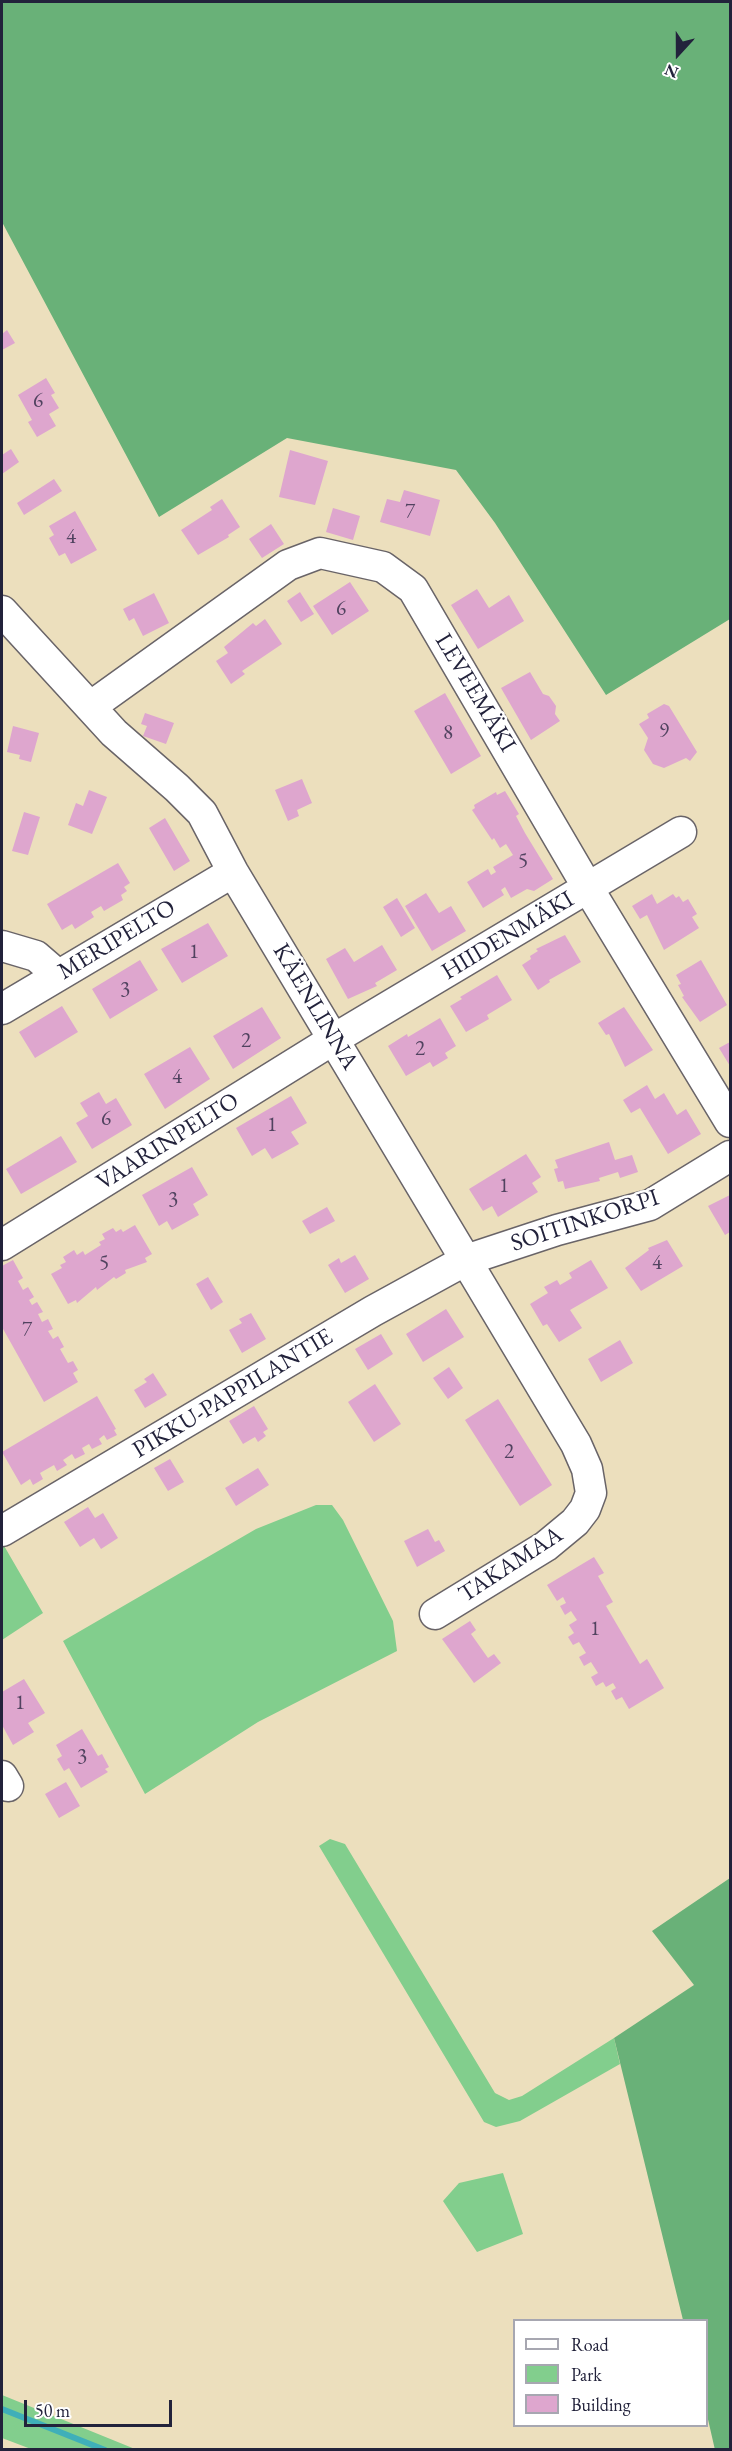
<!DOCTYPE html>
<html>
<head>
<meta charset="utf-8">
<style>
  body { margin:0 }
  #map { position:relative; width:732px; height:2451px; overflow:hidden; background:#ecdfbd; font-family:"EB Garamond",serif }
  canvas { display:block }
  .frame { position:absolute; inset:0; border:3px solid #22223b; pointer-events:none }
  .legend { position:absolute; left:513px; top:2319px; width:195px; height:108px; box-sizing:border-box; background:#fff; border:2px solid #a7a7b1; margin:0; padding:8px 10px; list-style:none; font-size:18px; color:#22223b }
  .legend li { display:flex; align-items:center; gap:12px; height:30px }
  .legend b { width:30px; border:2px solid #a7a7b1 }
  .north { position:absolute; left:648px; top:24px; width:60px; height:60px; -webkit-text-stroke:4px #fff; paint-order:stroke; rotate:201deg; font-size:16px; font-weight:700; line-height:24px; text-align:center; color:#22223b }
  .north::after { content:''; display:block; margin:auto; width:21px; height:27px; background:#22223b; clip-path:polygon(50% 0,100% 100%,50% 72%,0 100%) }
  .scale { position:absolute; left:24px; top:2400px; width:148px; height:27px; box-sizing:border-box; border:3px solid #22223b; border-top:0; padding-left:8px; font-size:18px; line-height:21px; white-space:nowrap; color:#22223b; -webkit-text-stroke:4px #fff; paint-order:stroke }
</style>
</head>
<body>
<div id="map">
<canvas width="732" height="2451"></canvas>
<div class="frame"></div>
<ul class="legend">
<li><b style="height:8px;background:#fff"></b>Road</li>
<li><b style="height:16px;background:#82ce8d"></b>Park</li>
<li><b style="height:16px;background:#dea6ce"></b>Building</li>
</ul>
<div class="north">N</div>
<div class="scale">50 m</div>
</div>
<script>
const g = document.querySelector('canvas').getContext('2d');
g.lineJoin = 'round';
function fillPath(path, color) {
  g.fillStyle = color;
  g.fill(path, 'evenodd');
}
function shape(rows) {
  const path = new Path2D();
  for (const r of rows) {
    path.moveTo(r[0], r[1]);
    for (let i = 2; i < r.length; i += 2) path.lineTo(r[i], r[i + 1]);
  }
  return path;
}
function trace(path, color, width, dash) {
  g.strokeStyle = color;
  g.lineWidth = width;
  g.lineCap = dash ? 'butt' : 'round';
  g.setLineDash(dash || []);
  g.stroke(path);
}
function drawText(font, color, halo, rows, align = 'center') {
  g.font = font + ' "EB Garamond",serif';
  g.lineWidth = 5;
  g.setLineDash([]);
  g.textBaseline = 'middle';
  g.strokeStyle = halo;
  g.fillStyle = color;
  for (const [text, x, y, turn = 0] of rows) {
    g.save();
    g.translate(x, y);
    g.rotate((+turn || 0) * Math.PI / 180);
    g.textAlign = isNaN(turn) ? turn : align;
    if (halo) g.strokeText(text, 0, 0);
    g.fillText(text, 0, 0);
    g.restore();
  }
}
fillPath(shape([
  [316,1505,332,1505,343,1520,393,1621,397,1651,258,1722,145,1794,63,1641,256,1529],
  [3,1544,43,1613,2,1640,2,1545],
  [330,1839,345,1844,495,2093,509,2100,522,2096,614,2038,620,2064,520,2121,496,2127,484,2122,319,1846],
  [503,2173,523,2234,477,2252,443,2201,459,2183],
  [2,2395,135,2449,31,2449,2,2438]
]), '#82ce8d');
fillPath(shape([
  [2,2,730,2,730,619,606,695,495,523,456,470,287,438,159,517,2,222],
  [730,1878,730,2449,715,2450,707,2415,706,2320,683,2320,614,2038,694,1985,652,1931]
]), '#69b178');
trace(shape([
  [2,2409,105,2450]
]), '#3fafb9', 6);
fillPath(shape([
  [7,330,15,343,2,350,2,334],
  [46,378,55,393,51,395,59,408,49,414,56,426,37,437,28,422,32,420,18,395],
  [11,449,19,462,2,474,2,455],
  [290,450,328,461,315,505,279,497],
  [54,479,62,491,24,515,17,503],
  [404,490,440,500,430,536,380,522,387,499,400,502],
  [222,499,240,527,228,535,229,537,198,555,181,530,212,510,210,507],
  [333,508,360,516,353,540,326,532],
  [75,511,97,550,71,564,65,553,59,556,49,538,54,535,49,526],
  [271,524,284,544,262,558,249,539],
  [350,582,369,611,332,635,313,606],
  [477,589,489,608,509,595,524,621,478,649,451,605],
  [300,592,314,614,301,622,287,601],
  [154,593,169,623,143,636,134,618,129,621,123,609],
  [265,619,282,644,242,671,245,674,231,684,216,661,228,653,224,647,253,623,256,626],
  [530,672,543,694,549,696,556,706,555,714,560,721,531,740,501,688],
  [445,693,481,756,451,774,414,711],
  [664,704,669,706,697,752,690,761,686,758,664,768,653,764,644,750,648,738,639,724,649,718,647,714],
  [145,713,174,723,166,744,143,736,147,726,141,724],
  [13,726,39,733,31,762,19,759,20,755,7,752],
  [302,779,312,803,297,810,299,816,288,821,275,790],
  [89,790,107,797,92,834,68,825,76,803,83,806],
  [505,791,519,814,516,816,525,833,553,879,534,891,527,889,511,898,505,887,501,890,504,895,483,908,467,882,488,869,491,875,496,872,493,867,513,855,506,844,500,848,494,838,492,840,472,810,475,808,474,805,496,792,497,795],
  [24,812,40,817,28,855,12,851],
  [165,818,190,861,174,871,149,828],
  [118,863,130,883,124,887,127,891,121,895,123,900,104,911,101,906,91,912,94,917,75,929,72,924,62,930,47,904],
  [426,893,439,913,451,906,466,931,432,951,405,906],
  [652,894,657,904,673,894,676,898,679,896,683,902,688,899,697,914,692,917,699,928,664,950,647,915,640,919,632,906],
  [397,898,415,928,401,937,383,907],
  [208,923,228,956,182,983,161,949],
  [565,935,581,962,549,980,550,982,538,990,522,965,531,959,530,956,538,951,536,949],
  [382,945,397,970,375,983,377,986,348,999,326,959,345,948,354,962],
  [140,960,158,990,110,1019,92,989],
  [701,960,727,1005,700,1022,682,997,684,996,678,985,681,984,676,975],
  [497,975,512,1000,487,1015,489,1019,466,1032,450,1006,462,999,460,997],
  [62,1006,78,1032,35,1058,19,1032],
  [262,1007,281,1038,233,1069,213,1036],
  [624,1007,653,1050,625,1067,609,1034,606,1035,598,1023],
  [440,1018,456,1046,445,1053,448,1058,433,1067,430,1062,406,1076,388,1046,407,1034,408,1037],
  [730,1042,730,1066,719,1048],
  [190,1047,210,1079,165,1109,144,1074],
  [647,1085,655,1099,664,1093,677,1115,686,1109,701,1134,668,1154,640,1108,631,1113,623,1100],
  [99,1092,106,1104,116,1098,132,1125,92,1149,76,1123,88,1116,80,1103],
  [291,1096,307,1123,291,1132,299,1144,272,1159,265,1148,252,1156,236,1128],
  [61,1136,77,1162,21,1194,6,1169],
  [609,1142,615,1160,632,1155,638,1172,620,1178,618,1172,599,1178,600,1181,565,1189,563,1181,558,1182,554,1169,558,1168,555,1160],
  [526,1154,541,1177,532,1183,538,1192,498,1217,492,1206,483,1211,469,1189],
  [192,1167,208,1195,193,1204,199,1215,172,1230,167,1221,159,1226,142,1195],
  [730,1195,730,1232,725,1235,708,1206],
  [327,1207,335,1221,310,1234,302,1221],
  [135,1225,152,1254,145,1258,147,1262,125,1270,126,1273,116,1279,114,1277,97,1290,96,1287,77,1303,76,1300,68,1304,51,1274,62,1268,60,1265,66,1262,63,1257,74,1250,77,1255,83,1251,85,1255,101,1245,99,1242,105,1239,102,1234,113,1228,116,1232,121,1229,123,1232],
  [667,1240,683,1266,641,1291,625,1268,649,1250,648,1248],
  [355,1255,369,1279,345,1293,328,1265,339,1258,341,1263],
  [13,1260,23,1278,18,1281,23,1290,28,1287,34,1297,29,1300,32,1305,37,1302,43,1312,38,1314,42,1322,48,1319,53,1329,48,1331,53,1339,58,1336,64,1347,60,1349,68,1363,73,1361,78,1370,73,1373,78,1382,44,1402,2,1327,2,1266],
  [591,1260,608,1288,570,1310,582,1328,559,1342,547,1324,543,1326,530,1304,548,1293,544,1287,557,1280,560,1285,572,1278,569,1273],
  [208,1277,223,1302,211,1310,196,1284],
  [446,1309,464,1337,423,1362,406,1334],
  [251,1313,266,1339,242,1353,229,1330,242,1323,239,1319],
  [381,1334,393,1354,368,1370,355,1349],
  [620,1340,633,1363,601,1382,588,1359],
  [449,1367,463,1388,448,1399,433,1378],
  [153,1373,167,1395,145,1408,134,1390,147,1382,144,1379],
  [375,1384,401,1424,374,1442,348,1402],
  [97,1396,116,1429,114,1430,117,1435,107,1440,104,1435,99,1439,102,1444,92,1449,89,1444,82,1448,85,1454,75,1459,72,1454,63,1460,67,1465,57,1471,54,1465,40,1473,43,1479,33,1485,30,1479,21,1485,2,1452],
  [498,1399,552,1485,520,1506,465,1420],
  [254,1406,268,1429,263,1432,266,1436,258,1442,255,1437,243,1444,229,1421],
  [170,1459,184,1482,168,1491,154,1468],
  [258,1468,269,1485,236,1506,225,1488],
  [88,1507,95,1518,103,1513,118,1538,101,1549,94,1538,80,1547,64,1522],
  [428,1529,435,1542,439,1540,445,1551,417,1567,404,1541],
  [594,1557,604,1573,598,1576,613,1602,606,1606,640,1664,647,1659,664,1688,629,1709,622,1697,616,1700,611,1691,616,1688,613,1683,606,1687,603,1682,596,1686,591,1677,598,1673,591,1662,584,1666,579,1657,586,1653,579,1642,573,1645,568,1637,574,1633,569,1625,577,1620,571,1611,565,1615,560,1606,566,1603,563,1597,557,1601,547,1585],
  [470,1621,476,1630,471,1634,488,1658,494,1654,501,1663,474,1683,442,1639],
  [24,1679,45,1713,28,1723,34,1732,13,1745,2,1725,2,1692],
  [82,1729,98,1756,102,1754,109,1767,105,1769,108,1772,81,1788,69,1768,64,1771,57,1759,62,1756,56,1745],
  [66,1782,80,1806,59,1818,45,1794]
]), '#dea6ce');
const minor = shape([
  [2,611,114,733,177,788,202,813,233,872,576,1444,587,1469,591,1493,585,1509,575,1522,546,1546,435,1614],
  [90,707,288,565,320,553,383,567,413,589,588,888,730,1122],
  [2,946,36,956,58,975],
  [2,1009,233,872],
  [2,1245,334,1039,681,832],
  [2,1531,373,1311,466,1260,557,1230,650,1205,730,1156],
  [2,1776,8,1786]
]);
trace(minor, '#696468', 33);
trace(minor, '#fff', 30);
drawText('21px', '#514360', null, [
  ["6",38,401],
  ["7",410,512],
  ["4",71,537],
  ["6",341,609],
  ["9",664,731],
  ["8",448,733],
  ["5",523,861],
  ["1",194,952],
  ["3",125,990],
  ["2",246,1041],
  ["2",420,1049],
  ["4",177,1077],
  ["6",106,1119],
  ["1",272,1125],
  ["1",504,1186],
  ["3",173,1200],
  ["5",104,1263],
  ["4",657,1263],
  ["7",27,1330],
  ["2",509,1452],
  ["1",595,1629],
  ["1",20,1703],
  ["3",82,1757]
]);
drawText('24px', '#22223b', '#fff', [
  ["LEVEEMÄKI",475,693,59],
  ["HIIDENMÄKI",508,936,-31],
  ["MERIPELTO",117,940,-31],
  ["KÄENLINNA",315,1007,59],
  ["VAARINPELTO",168,1142,-32],
  ["SOITINKORPI",585,1221,-18],
  ["PIKKU-PAPPILANTIE",233,1394,-31],
  ["TAKAMAA",511,1565,-33]
]);
</script>
</body>
</html>
